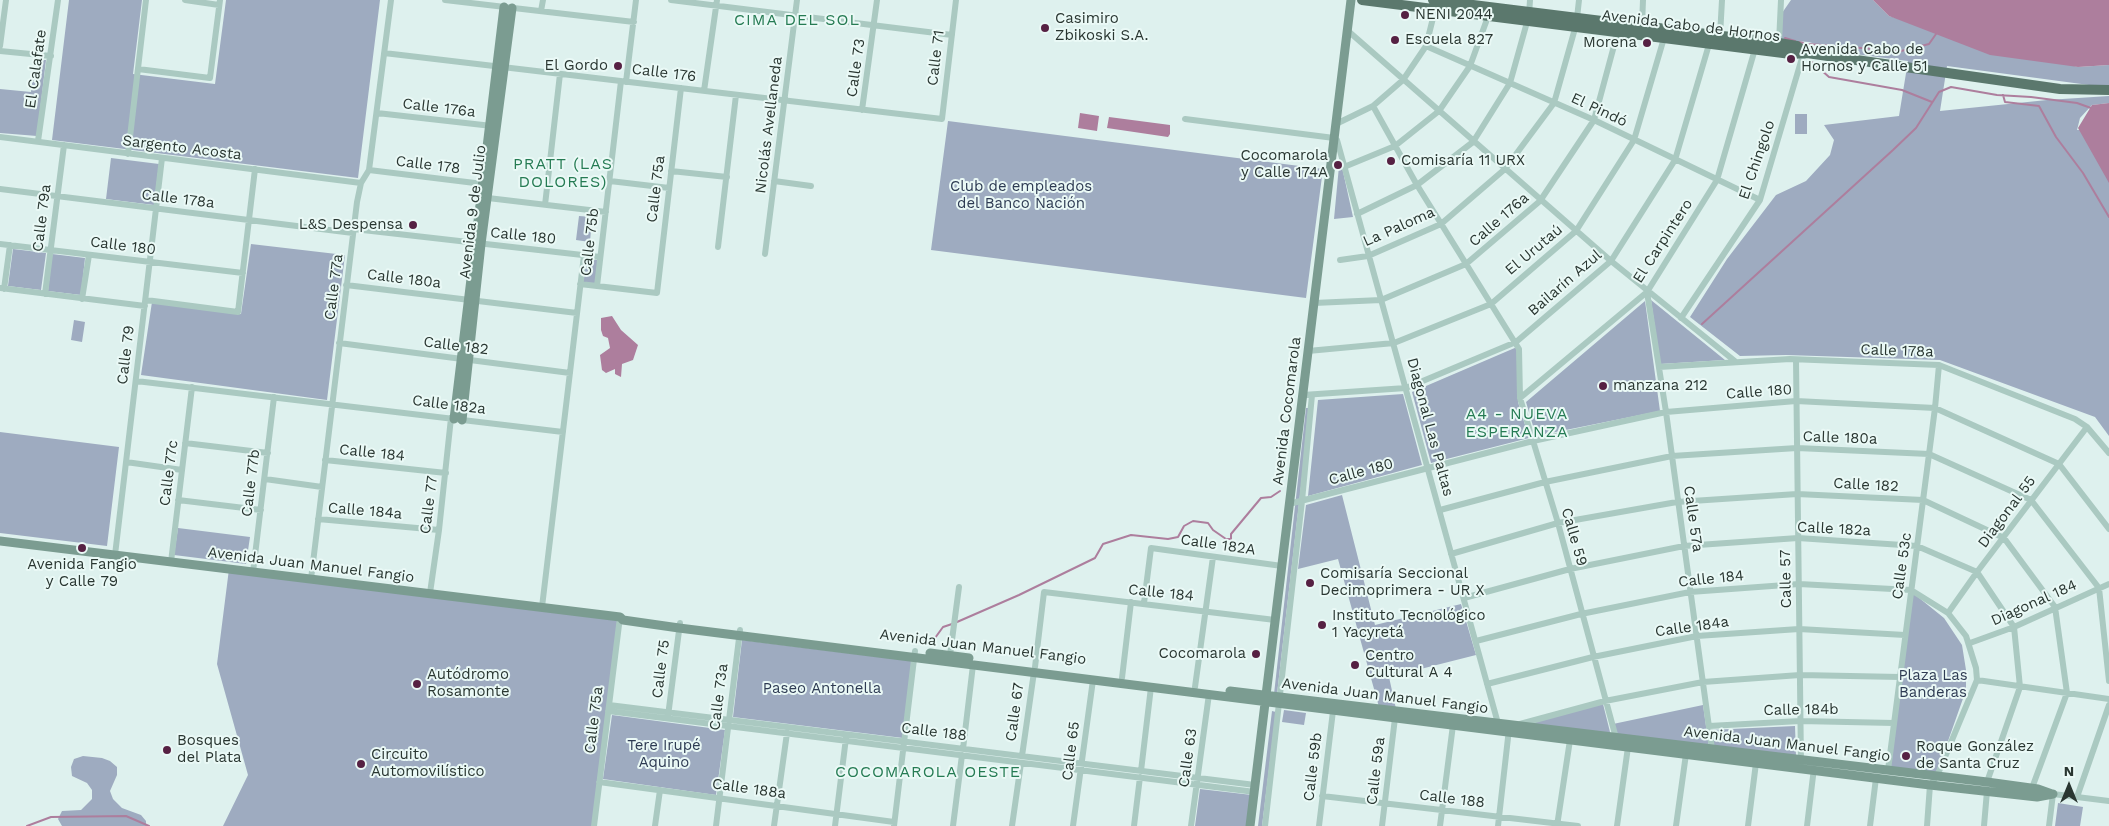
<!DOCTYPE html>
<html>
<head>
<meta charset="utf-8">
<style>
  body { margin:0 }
  #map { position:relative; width:2109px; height:826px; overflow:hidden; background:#def1ee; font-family:"Work Sans",sans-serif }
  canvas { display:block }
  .north { position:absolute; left:2044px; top:761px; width:50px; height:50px; -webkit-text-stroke:4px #eaf9f6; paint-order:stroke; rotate:0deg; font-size:14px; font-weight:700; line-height:20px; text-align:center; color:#293631 }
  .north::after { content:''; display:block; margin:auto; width:18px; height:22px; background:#293631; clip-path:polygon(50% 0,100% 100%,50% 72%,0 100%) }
</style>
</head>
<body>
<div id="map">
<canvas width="2109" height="826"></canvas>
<div class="north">N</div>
</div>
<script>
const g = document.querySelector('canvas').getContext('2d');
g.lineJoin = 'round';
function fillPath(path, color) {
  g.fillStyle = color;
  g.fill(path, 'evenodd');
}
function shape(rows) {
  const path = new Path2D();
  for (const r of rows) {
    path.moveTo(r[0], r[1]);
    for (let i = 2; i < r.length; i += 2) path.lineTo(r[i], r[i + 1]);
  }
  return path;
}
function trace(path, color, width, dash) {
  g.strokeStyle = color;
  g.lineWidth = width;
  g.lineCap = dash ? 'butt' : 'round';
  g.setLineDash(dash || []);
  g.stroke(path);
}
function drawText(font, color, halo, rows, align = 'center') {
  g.font = font + ' "Work Sans",sans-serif';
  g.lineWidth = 4;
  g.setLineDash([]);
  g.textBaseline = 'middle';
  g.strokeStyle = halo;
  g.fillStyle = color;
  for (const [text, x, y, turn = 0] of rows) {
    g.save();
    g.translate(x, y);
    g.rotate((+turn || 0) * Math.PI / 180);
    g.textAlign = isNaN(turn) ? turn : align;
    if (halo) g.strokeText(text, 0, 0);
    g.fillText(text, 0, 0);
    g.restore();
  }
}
fillPath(shape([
  [69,0,142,0,133,74,215,84,226,0,380,0,358,178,52,140],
  [1791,0,1873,0,1889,16,2078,67,2109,65,2109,85,2089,85,1947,66,1940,111,2047,100,2109,96,2109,103,2092,105,2080,118,2077,130,2109,127,2109,436,2095,417,1940,360,1786,355,1740,356,1690,317,1727,259,1776,195,1806,181,1830,155,1834,140,1824,125,1899,116,1908,61,1840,52,1809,42,1782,40,1782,13],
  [35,60,46,60,37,136,0,133,0,89,31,92],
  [1795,114,1807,114,1807,134,1795,134],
  [948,121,1323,169,1306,298,931,250],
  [111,158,159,164,154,205,106,199],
  [1339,166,1342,167,1353,217,1334,219],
  [579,216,592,217,590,242,576,240],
  [251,244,345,255,327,400,141,375,152,302,241,314],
  [13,249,46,253,41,290,8,286],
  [52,254,85,258,81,295,48,291],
  [586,259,598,260,596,284,583,282],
  [1651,300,1725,360,1660,364],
  [1645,301,1660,411,1536,436,1526,402],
  [74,320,85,322,82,342,71,340],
  [1517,347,1518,402,1529,438,1431,463,1412,392],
  [1403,394,1422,465,1308,496,1318,400],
  [1306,408,1310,408,1277,694,1274,694],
  [0,432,119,447,107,546,0,533],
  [1342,495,1375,625,1461,604,1476,655,1389,677,1396,709,1379,707,1338,559,1298,569,1306,505],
  [178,528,250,537,246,564,174,555],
  [229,569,620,617,594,826,223,826,248,775,217,664],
  [1913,593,1944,618,1962,645,1966,670,1966,690,1936,775,1889,770],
  [742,640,912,661,903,738,733,717],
  [1603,704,1611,736,1521,725],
  [1703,705,1709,747,1617,737,1613,724],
  [1284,710,1306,713,1304,725,1282,722],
  [1272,711,1276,712,1262,826,1258,826],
  [612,715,725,730,716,795,603,779],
  [1795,726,1796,756,1713,748,1710,730],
  [83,756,102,758,110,761,117,767,117,775,110,791,113,799,122,808,141,815,146,821,146,826,62,826,58,819,62,811,81,810,92,799,92,790,87,783,72,776,71,767,74,759],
  [1200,789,1252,795,1248,826,1195,826],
  [2058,803,2083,807,2080,826,2055,826]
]), '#9eabc0');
fillPath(shape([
  [1873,0,2109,0,2109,65,2078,67,1990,55,1889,16],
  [2109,103,2109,183,2078,128,2092,105],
  [1080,113,1099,116,1097,131,1078,128],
  [1109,117,1170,125,1170,134,1168,137,1107,128],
  [612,316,621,330,638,345,633,360,622,364,621,377,615,374,615,369,606,373,602,370,600,355,610,348,608,338,603,336,601,330,601,318]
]), '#ad7e9d');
trace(shape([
  [1785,38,1795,41],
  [1799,42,1808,44,1901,51,1929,44,1936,34],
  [1812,62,1829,77,1902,90,1932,102],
  [2003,95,2005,102,2039,106,2056,137,2083,173,2109,217],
  [1702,324,1893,150,1916,128,1939,92,1951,87,1997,95,2031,97,2077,103,2091,108],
  [957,622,1019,595,1095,558,1103,544,1131,535,1168,539,1178,537,1184,526,1193,521,1208,523,1213,530,1226,539,1231,539,1231,534,1261,498,1271,497,1280,491],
  [919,643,935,638,943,627,952,624],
  [27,826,51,817,126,816,149,826]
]), '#ad7e9d', 2);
trace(shape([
  [185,0,219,5],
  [445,0,634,22],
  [671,0,952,35],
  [541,11,543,0],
  [1577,18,1579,0],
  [1642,26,1643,0],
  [1347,30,1611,261,1736,362],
  [1720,36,1722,0],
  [1779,43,1781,0],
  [0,46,6,0],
  [1426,46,1594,120,1760,200],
  [0,51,51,56],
  [384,53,942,119,956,0],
  [138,69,210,78,220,0],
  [626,82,636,0],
  [704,91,717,0],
  [1373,106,1417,185,1519,349,1520,398,1558,523,1616,738],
  [862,110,877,0],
  [377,113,492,126],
  [1185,119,1334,138,1337,140,1499,727],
  [1336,124,1373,106,1403,80,1426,46,1436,6],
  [0,137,361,183],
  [38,141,58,0],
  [128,154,146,0],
  [1344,167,1395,146,1439,111,1470,66,1486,22],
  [369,170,483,184],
  [671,171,727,177],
  [610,181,669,188],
  [774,181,811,186],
  [0,189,353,233],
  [488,198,606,212],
  [545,205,560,74],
  [1357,214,1417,185,1473,142,1510,83,1529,15,1530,0],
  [354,229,600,257],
  [0,244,243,273],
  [718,247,736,95],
  [765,254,797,0],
  [1340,260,1368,256,1441,224,1505,169,1554,103,1574,32],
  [580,284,657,293,681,88],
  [346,285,577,313],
  [597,286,621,81],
  [0,288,145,306],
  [4,289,10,245],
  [1647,292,1666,412,1712,749],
  [45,294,64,145],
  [82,299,89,255],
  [146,300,238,312,255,169],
  [1314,303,1381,300,1466,264,1540,201,1594,120,1618,31,1621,30],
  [1681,318,1760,200,1802,58,1807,53],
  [339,343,570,373],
  [1308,351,1394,343,1491,304,1576,231,1634,140,1664,38],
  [1796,360,1801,763],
  [1659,367,1790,359,1939,365,2075,419,2087,427,2109,453],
  [136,381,563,432],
  [1303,395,1406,388,1516,342,1611,261,1675,160,1710,41],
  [1520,398,1647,292,1717,180,1755,49],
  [185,443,268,453],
  [325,460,446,473],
  [126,462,182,470],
  [265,479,322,487],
  [178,500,261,510],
  [1289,504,1533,441,1666,412,1796,401,1935,408,2059,464,2109,529],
  [1440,510,1545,482,1672,456,1797,448,1929,454,2031,500,2099,588,2109,681],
  [318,519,439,530],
  [1451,554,1558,523,1677,502,1797,494,1923,500,2004,538,2055,607,2067,693,2032,788],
  [115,555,162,158],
  [171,562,192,387],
  [253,572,274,397],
  [311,579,357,202,361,183,369,170,391,0],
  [430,593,439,530,451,418],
  [1464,598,1570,569,1684,546,1798,538,1917,546,1977,572,2014,627,2020,687,1987,782],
  [1144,603,1151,548,1282,566],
  [542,607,584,255],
  [1948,613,1977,572,2087,427],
  [1476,641,1581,614,1690,592,1799,584,1911,590,1948,613,1966,636,1976,668,1977,680,1937,776,1930,785,1927,826],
  [1970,643,2014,627,2109,584],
  [950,655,959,587],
  [1035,667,1044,592,1275,620],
  [1122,678,1131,602],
  [1977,680,2109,699],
  [1487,684,1593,657,1697,636,1799,629,1905,635],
  [1195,687,1213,557],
  [609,705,1255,785],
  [608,711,1255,792],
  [668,716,680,623],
  [1520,724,1605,701,1703,682,1800,675,1900,677],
  [1709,726,1800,721,1894,723],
  [963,749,973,665],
  [1022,756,1034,672],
  [1888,770,1935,408,1939,365],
  [1141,771,1151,687],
  [599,782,894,822],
  [1322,796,1578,826],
  [2077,797,2109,705],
  [594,826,620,617],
  [655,826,660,790],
  [716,826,740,630],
  [774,826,787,733],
  [835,826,846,738],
  [894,826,915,651],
  [953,826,962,755],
  [1012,826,1021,763],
  [1073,826,1093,680],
  [1134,826,1140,777],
  [1191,826,1209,694],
  [1265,826,1302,501,1312,395],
  [1319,826,1333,711],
  [1382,826,1395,718],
  [1440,826,1453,725],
  [1498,826,1509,729],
  [1557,826,1570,740],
  [1617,826,1628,747],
  [1676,826,1686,754],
  [1748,826,1756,763],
  [1807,826,1814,768],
  [1870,826,1876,778],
  [1984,826,1987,791],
  [2049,826,2053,794,2109,801]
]), '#aac9c1', 6);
trace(shape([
  [454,419,504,7],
  [462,420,481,244,512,8],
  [0,541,620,617,623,620,679,628,1930,785,2037,797,2053,794],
  [930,653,969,658],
  [1230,691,1987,782,2038,789,2052,794],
  [1250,826,1351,0]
]), '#7b9c91', 9);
trace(shape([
  [1362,0,1791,54,1807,53,2060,89,2109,90],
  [1433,0,1779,43,1797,46,1807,53]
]), '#5b786d', 10);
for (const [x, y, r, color] of [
  [1405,15,5,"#562143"],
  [1045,28,5,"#562143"],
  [1395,40,5,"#562143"],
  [1647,43,5,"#562143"],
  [1791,59,5,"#562143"],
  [618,66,5,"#562143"],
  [1391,161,5,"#562143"],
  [1338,165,5,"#562143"],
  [413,225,5,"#562143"],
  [1603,386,5,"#562143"],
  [82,548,5,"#562143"],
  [1310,583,5,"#562143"],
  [1322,625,5,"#562143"],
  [1256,654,5,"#562143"],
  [1355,665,5,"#562143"],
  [417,684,5,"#562143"],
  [167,750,5,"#562143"],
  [1906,756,5,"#562143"],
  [361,764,5,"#562143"]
]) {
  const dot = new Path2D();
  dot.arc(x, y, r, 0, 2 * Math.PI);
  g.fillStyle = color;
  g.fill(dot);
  trace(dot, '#eaf9f6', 2);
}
drawText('15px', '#293631', '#eaf9f6', [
  ["NENI 2044",1415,15],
  ["Casimiro",1055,19],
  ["Zbikoski S.A.",1055,36],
  ["Escuela 827",1405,40],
  ["Morena",1637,43,"right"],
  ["Avenida Cabo de",1801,50],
  ["Hornos y Calle 51",1801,67],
  ["El Gordo",608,66,"right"],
  ["Cocomarola",1328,156,"right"],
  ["y Calle 174A",1328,173,"right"],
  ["Comisaría 11 URX",1401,161],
  ["L&S Despensa",403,225,"right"],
  ["manzana 212",1613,386],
  ["Avenida Fangio",82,565,"center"],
  ["y Calle 79",82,582,"center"],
  ["Comisaría Seccional",1320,574],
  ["Decimoprimera - UR X",1320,591],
  ["Instituto Tecnológico",1332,616],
  ["1 Yacyretá",1332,633],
  ["Cocomarola",1246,654,"right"],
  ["Centro",1365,656],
  ["Cultural A 4",1365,673],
  ["Autódromo",427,675],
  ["Rosamonte",427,692],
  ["Bosques",177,741],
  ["del Plata",177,758],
  ["Roque González",1916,747],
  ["de Santa Cruz",1916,764],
  ["Circuito",371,755],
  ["Automovilístico",371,772]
], 'left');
drawText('15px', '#293631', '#eaf9f6', [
  ["Avenida Cabo de Hornos",1691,26,7],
  ["Calle 71",936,58,-83],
  ["Calle 73",856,68,-82],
  ["El Calafate",36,69,-82],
  ["Calle 176",664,73,7],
  ["Calle 176a",439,108,7],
  ["El Pindó",1599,110,25],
  ["Nicolás Avellaneda",769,125,-83],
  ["Sargento Acosta",182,148,7],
  ["El Chingolo",1757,160,-71],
  ["Calle 178",428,165,7],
  ["Calle 75a",656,189,-83],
  ["Calle 178a",178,199,7],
  ["Avenida 9 de Julio",473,212,-83],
  ["Calle 79a",42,218,-83],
  ["Calle 176a",1499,220,-41],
  ["La Paloma",1399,227,-24],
  ["Calle 180",523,236,6],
  ["El Carpintero",1663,241,-57],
  ["Calle 75b",590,242,-83],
  ["Calle 180",123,246,7],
  ["El Urutaú",1534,250,-40],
  ["Calle 180a",404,279,7],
  ["Bailarín Azul",1565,283,-41],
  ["Calle 77a",334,287,-83],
  ["Calle 182",456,346,7],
  ["Calle 178a",1897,351,2],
  ["Calle 79",126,355,-83],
  ["Calle 180",1759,392,-4],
  ["Calle 182a",449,405,7],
  ["Avenida Cocomarola",1287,411,-83],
  ["Diagonal Las Paltas",1430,427,75],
  ["Calle 180a",1840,438,2],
  ["Calle 184",372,453,6],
  ["Calle 180",1361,472,-15],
  ["Calle 77c",169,473,-83],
  ["Calle 77b",251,483,-83],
  ["Calle 182",1866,485,3],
  ["Calle 77",429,505,-83],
  ["Calle 184a",365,511,5],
  ["Diagonal 55",2007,512,-53],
  ["Calle 57a",1693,519,82],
  ["Calle 182a",1834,529,3],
  ["Calle 59",1574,537,74],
  ["Calle 182A",1218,545,8],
  ["Avenida Juan Manuel Fangio",311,565,7],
  ["Calle 53c",1902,566,-82],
  ["Calle 184",1711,579,-6],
  ["Calle 57",1786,579,-91],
  ["Calle 184",1161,593,6],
  ["Diagonal 184",2034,603,-24],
  ["Calle 184a",1692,627,-8],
  ["Avenida Juan Manuel Fangio",983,647,7],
  ["Calle 75",661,669,-83],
  ["Avenida Juan Manuel Fangio",1385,696,7],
  ["Calle 73a",719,697,-83],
  ["Calle 184b",1801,710,-1],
  ["Calle 67",1015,712,-82],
  ["Calle 75a",594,720,-83],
  ["Calle 188",934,732,7],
  ["Avenida Juan Manuel Fangio",1787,744,7],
  ["Calle 65",1071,751,-83],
  ["Calle 63",1188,758,-82],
  ["Calle 59b",1313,767,-83],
  ["Calle 59a",1376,771,-83],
  ["Calle 188a",749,789,8],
  ["Calle 188",1452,799,7]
]);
drawText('15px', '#2e3b53', '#eaf9f6', [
  ["Club de empleados",1021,187],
  ["del Banco Nación",1021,204],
  ["Plaza Las",1933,676],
  ["Banderas",1933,693],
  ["Paseo Antonella",822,689],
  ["Tere Irupé",664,746],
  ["Aquino",664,763]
]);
g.letterSpacing = '1px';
drawText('16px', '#257b53', '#eaf9f6', [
  ["CIMA DEL SOL",797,20],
  ["PRATT (LAS",563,164],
  ["DOLORES)",563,182],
  ["A4 - NUEVA",1517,414],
  ["ESPERANZA",1517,432],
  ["COCOMAROLA OESTE",928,772]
]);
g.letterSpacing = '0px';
</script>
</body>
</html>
